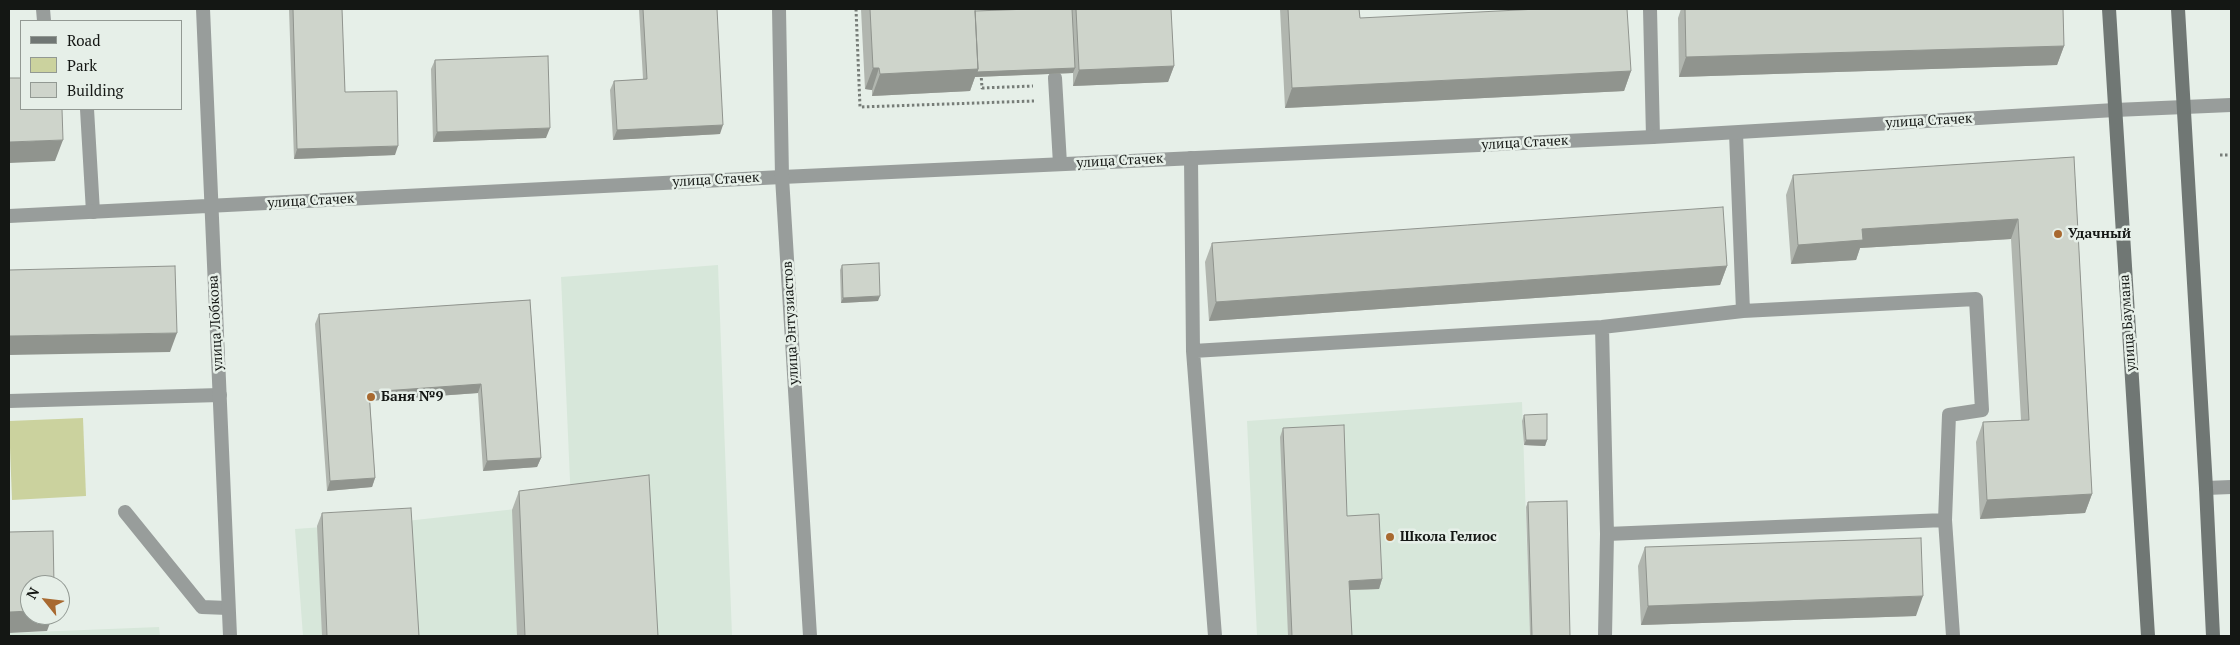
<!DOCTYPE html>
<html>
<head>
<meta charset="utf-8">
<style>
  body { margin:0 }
  #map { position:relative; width:2240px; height:645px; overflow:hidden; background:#e6efe8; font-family:"PT Serif",serif }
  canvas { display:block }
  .frame { position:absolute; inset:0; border:10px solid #141714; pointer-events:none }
  .legend { position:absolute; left:20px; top:20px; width:162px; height:90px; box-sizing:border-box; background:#e6efe8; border:1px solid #929993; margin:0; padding:6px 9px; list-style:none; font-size:15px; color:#141714 }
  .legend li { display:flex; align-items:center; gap:10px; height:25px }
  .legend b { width:25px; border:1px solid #929993 }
  .north { position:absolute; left:20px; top:575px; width:50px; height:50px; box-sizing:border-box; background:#e6efe8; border:1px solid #929993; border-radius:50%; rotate:299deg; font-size:14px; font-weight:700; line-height:20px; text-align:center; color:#141714 }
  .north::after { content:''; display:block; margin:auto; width:18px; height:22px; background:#a86930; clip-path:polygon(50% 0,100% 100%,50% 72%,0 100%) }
</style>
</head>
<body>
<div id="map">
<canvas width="2240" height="645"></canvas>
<div class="frame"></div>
<ul class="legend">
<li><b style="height:6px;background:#707774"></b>Road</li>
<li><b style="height:14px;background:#cbd29e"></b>Park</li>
<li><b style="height:14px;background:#ced4cb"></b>Building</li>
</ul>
<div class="north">N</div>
</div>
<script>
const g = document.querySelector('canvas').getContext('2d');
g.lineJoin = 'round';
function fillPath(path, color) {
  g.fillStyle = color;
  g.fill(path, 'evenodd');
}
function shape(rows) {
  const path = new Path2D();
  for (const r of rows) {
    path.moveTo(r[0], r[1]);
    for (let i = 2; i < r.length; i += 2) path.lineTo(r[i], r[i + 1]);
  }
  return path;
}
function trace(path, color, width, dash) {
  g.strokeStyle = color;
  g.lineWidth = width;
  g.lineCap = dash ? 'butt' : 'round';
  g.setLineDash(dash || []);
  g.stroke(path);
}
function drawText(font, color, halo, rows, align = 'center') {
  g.font = font + ' "PT Serif",serif';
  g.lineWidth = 5;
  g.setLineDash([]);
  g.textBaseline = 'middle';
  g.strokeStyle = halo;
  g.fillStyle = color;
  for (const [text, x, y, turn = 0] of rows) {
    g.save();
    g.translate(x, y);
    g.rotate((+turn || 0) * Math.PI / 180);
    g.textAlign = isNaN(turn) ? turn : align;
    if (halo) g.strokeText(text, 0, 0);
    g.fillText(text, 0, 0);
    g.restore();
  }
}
fillPath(shape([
  [718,265,732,636,303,636,295,529,406,521,571,503,561,277],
  [1522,402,1530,636,1257,636,1247,421],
  [159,627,160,636,9,636,9,633]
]), '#d7e7da');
fillPath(shape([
  [83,418,86,496,12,500,9,421]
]), '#cbd29e');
trace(shape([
  [856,9,860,107,1034,101],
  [981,73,982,88,1033,86],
  [2220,155,2231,155]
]), '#777d78', 3, [2.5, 2.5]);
trace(shape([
  [43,9,44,21],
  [1650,9,1653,137],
  [1055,78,1060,164],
  [87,109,93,212],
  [1736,133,1743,311],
  [1191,158,1193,351,1215,636],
  [1602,327,1607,534,1605,636],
  [1193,351,1602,327,1743,311,1976,299,1982,410,1949,415,1945,520,1953,636],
  [9,401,220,395],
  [2206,488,2231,487],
  [125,512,202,607,228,608],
  [1607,534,1945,520]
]), '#989d9b', 14);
trace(shape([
  [203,9,230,636],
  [9,216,782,177,1653,137,2115,110,2231,105]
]), '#989d9b', 14);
trace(shape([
  [779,9,782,177,810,636]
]), '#989d9b', 14);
trace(shape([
  [2109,9,2148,636],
  [2178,9,2206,488,2213,636]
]), '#707774', 14);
fillPath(shape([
  [289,9,342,9,345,92,395,155,294,159],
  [639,9,717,9,720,134,613,140,610,90,614,81,643,79],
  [861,9,975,9,975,11,1030,9,1171,9,1174,66,1168,82,1073,86,1073,73,975,77,970,91,872,96,872,90,865,89],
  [1280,9,1359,9,1360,18,1631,71,1624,91,1285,108],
  [1681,9,2063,9,2064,46,2057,65,1679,77,1678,18],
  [435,60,546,138,433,142,431,69],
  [2074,157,2092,494,2085,513,1980,519,1976,442,1983,422,2021,420,2011,239,1860,248,1856,260,1791,264,1786,195,1793,175],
  [1212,243,1727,266,1720,285,1209,321,1205,262],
  [842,265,878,301,841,303,840,270],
  [530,300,541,458,537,467,483,471,478,393,370,401,375,478,372,487,327,491,315,324,319,314],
  [1524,415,1547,440,1545,446,1524,445,1522,421],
  [1283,428,1347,516,1382,579,1379,589,1350,590,1352,636,1288,636,1280,437],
  [519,491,658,636,517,636,512,510],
  [1528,502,1570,636,1530,636,1526,507],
  [322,513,419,636,322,636,317,526],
  [1645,547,1916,616,1641,625,1638,566]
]), '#b1b6af');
fillPath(shape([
  [2064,46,2057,65,1679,77,1686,57],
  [1174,66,1168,82,1073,86,1079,70],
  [873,68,879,68,872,90,865,89],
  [1075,68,1073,73,975,77,970,91,872,96,880,74,978,69],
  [1631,71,1624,91,1285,108,1292,88],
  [723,125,720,134,613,140,617,130],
  [550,128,546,138,433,142,437,132],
  [63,140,55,161,9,163,9,142],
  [398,146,395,155,294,159,297,149],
  [2018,219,2011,239,1860,248,1856,260,1791,264,1798,245,1862,229],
  [1727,266,1720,285,1209,321,1216,302],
  [880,296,878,301,841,303,843,298],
  [177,333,170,352,9,355,9,336],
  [481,384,478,393,366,401,369,392],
  [1526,440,1547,440,1545,446,1524,445],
  [541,458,537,467,483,471,487,461],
  [375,478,372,487,327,491,330,481],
  [2092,494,2085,513,1980,519,1987,500],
  [1382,579,1379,589,1346,590,1349,581],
  [1923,596,1916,616,1641,625,1648,606],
  [30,611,30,615,53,615,47,631,9,633,9,612]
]), '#90948e');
const building = shape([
  [293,9,342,9,345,92,397,91,398,146,297,149,293,9],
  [643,9,717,9,723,125,617,130,614,81,647,79,643,9],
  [870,9,975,9,978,69,880,74,879,68,873,68,870,9],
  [1030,9,1072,9,1075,68,977,72,978,69,975,11,1030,9],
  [1076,9,1171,9,1174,66,1079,70,1076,9],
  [1288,9,1359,9,1360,18,1538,9,1627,9,1631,71,1292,88,1288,9],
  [1685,9,2063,9,2064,46,1686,57,1685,9],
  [548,56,550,128,437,132,435,60,548,56],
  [9,78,21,78,21,109,62,109,63,140,9,142,9,78],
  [2074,157,2092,494,1987,500,1983,422,2029,420,2018,219,1862,229,1863,240,1798,245,1793,175,2074,157],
  [1723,207,1727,266,1216,302,1212,243,1723,207],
  [879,263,880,296,843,298,842,265,879,263],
  [175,266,177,333,9,336,9,270,175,266],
  [530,300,541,458,487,461,481,384,369,392,375,478,330,481,319,314,530,300],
  [1547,414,1547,440,1526,440,1524,415,1547,414],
  [1344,425,1347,516,1379,514,1382,579,1349,581,1352,636,1292,636,1283,428,1344,425],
  [649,475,658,636,525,636,519,491,649,475],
  [1567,501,1570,636,1532,636,1528,502,1567,501],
  [411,508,419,636,327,636,322,513,411,508],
  [53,531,54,585,30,585,30,611,9,612,9,532,53,531],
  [1921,538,1923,596,1648,606,1645,547,1921,538]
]);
fillPath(building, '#ced4cb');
trace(building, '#90948e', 1);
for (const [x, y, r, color] of [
  [2058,234,5,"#a86930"],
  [371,397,5,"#a86930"],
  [1390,537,5,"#a86930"]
]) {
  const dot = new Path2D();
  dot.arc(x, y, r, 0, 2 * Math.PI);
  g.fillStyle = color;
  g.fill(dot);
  trace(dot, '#e6efe8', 2);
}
drawText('14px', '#141714', '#e6efe8', [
  ["улица Стачек",1929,121,-3],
  ["улица Стачек",1525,143,-3],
  ["улица Стачек",1120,161,-3],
  ["улица Стачек",716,180,-3],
  ["улица Стачек",311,201,-3],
  ["улица Лобкова",216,323,-93],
  ["улица Энтузиастов",791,323,-93],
  ["улица Баумана",2128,323,-94]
]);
drawText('bold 14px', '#141714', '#e6efe8', [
  ["Удачный",2068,234],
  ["Баня №9",381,397],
  ["Школа Гелиос",1400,537]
], 'left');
</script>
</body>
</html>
